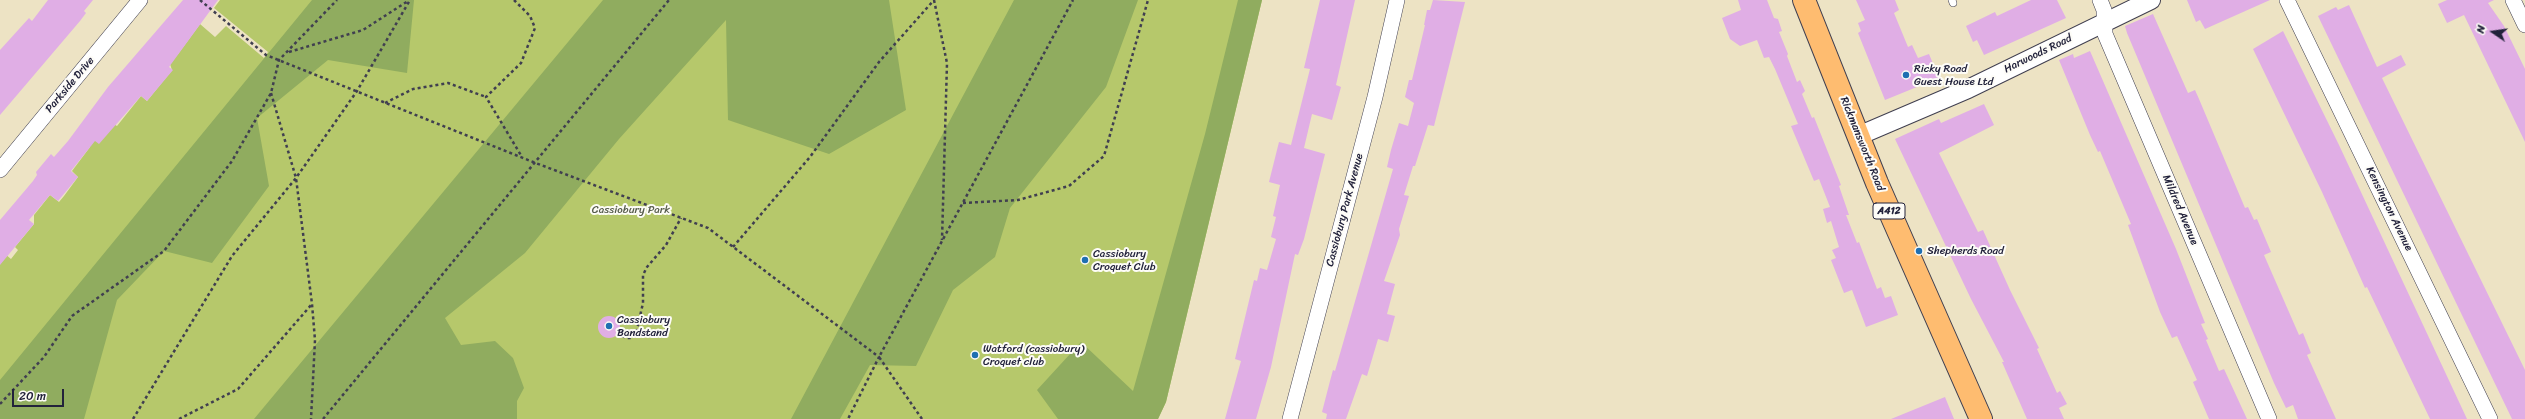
<!DOCTYPE html>
<html>
<head>
<meta charset="utf-8">
<style>
  body { margin:0 }
  #map { position:relative; width:2525px; height:419px; overflow:hidden; background:#ede3c4; font-family:Sriracha,sans-serif }
  canvas { display:block }
  .north { position:absolute; left:2473px; top:12px; width:40px; height:40px; -webkit-text-stroke:3px #fdfcf7; paint-order:stroke; rotate:283deg; font-size:11px; font-weight:700; line-height:16px; text-align:center; color:#22223b }
  .north::after { content:''; display:block; margin:auto; width:14px; height:18px; background:#22223b; clip-path:polygon(50% 0,100% 100%,50% 72%,0 100%) }
  .scale { position:absolute; left:12px; top:389px; width:52px; height:18px; box-sizing:border-box; border:2px solid #22223b; border-top:0; padding-left:5px; font-size:12px; line-height:14px; white-space:nowrap; color:#22223b; -webkit-text-stroke:3px #fdfcf7; paint-order:stroke }
</style>
</head>
<body>
<div id="map">
<canvas width="2525" height="419"></canvas>
<div class="north">N</div>
<div class="scale">20 m</div>
</div>
<script>
const g = document.querySelector('canvas').getContext('2d');
g.lineJoin = 'round';
function fillPath(path, color) {
  g.fillStyle = color;
  g.fill(path, 'evenodd');
}
function shape(rows) {
  const path = new Path2D();
  for (const r of rows) {
    if (r.length === 3) {
      path.moveTo(r[0] + r[2], r[1]);
      path.arc(r[0], r[1], r[2], 0, 2 * Math.PI);
      continue;
    }
    path.moveTo(r[0], r[1]);
    for (let i = 2; i < r.length; i += 2) path.lineTo(r[i], r[i + 1]);
  }
  return path;
}
function trace(path, color, width, dash) {
  g.strokeStyle = color;
  g.lineWidth = width;
  g.lineCap = dash ? 'butt' : 'round';
  g.setLineDash(dash || []);
  g.stroke(path);
}
function drawText(font, color, halo, rows, align = 'center') {
  g.font = font + ' Sriracha,sans-serif';
  g.lineWidth = 4;
  g.setLineDash([]);
  g.textBaseline = 'middle';
  g.strokeStyle = halo;
  g.fillStyle = color;
  for (const [text, x, y, turn = 0] of rows) {
    g.save();
    g.translate(x, y);
    g.rotate((+turn || 0) * Math.PI / 180);
    g.textAlign = isNaN(turn) ? turn : align;
    if (halo) g.strokeText(text, 0, 0);
    g.fillText(text, 0, 0);
    g.restore();
  }
}
fillPath(shape([
  [220,0,1262,0,1166,402,1158,419,0,419,0,261,5,254,11,259,18,250,15,247,34,224,34,215,50,195,59,202,64,196,78,177,72,171,90,147,89,142,112,123,117,126,141,96,147,101,172,70,169,61,178,54,200,24,215,37,226,26,264,58,268,52,214,8]
]), '#b6c86b');
fillPath(shape([
  [312,0,414,0,407,73,328,60,257,118,269,186,212,263,164,251,117,300,84,419,0,419,0,380],
  [603,0,889,0,906,110,829,154,728,120,726,20,619,139,525,253,445,318,461,345,495,341,513,358,524,388,517,401,517,419,254,419],
  [1014,0,1138,0,1106,87,1010,208,995,257,953,290,916,366,870,365,840,419,791,419],
  [1238,0,1262,0,1166,402,1158,419,1058,419,1037,390,1081,342,1133,391,1205,134]
]), '#90ac5f');
fillPath(shape([
  [48,0,93,0,84,11,86,13,80,21,0,115,0,50,29,18,32,21],
  [183,0,218,0,169,67,173,70,147,101,141,96,99,144,95,141,71,171,78,177,58,201,50,195,29,220,34,224,0,265,0,220,33,181,37,175,36,172,51,154,54,157,68,141,108,87],
  [1320,0,1355,0,1336,85,1341,87,1332,120,1312,114,1304,148,1325,154,1304,239,1298,255,1295,254,1271,367,1256,419,1225,419,1241,361,1235,359,1254,280,1257,281,1260,268,1267,270,1276,239,1271,237,1276,217,1273,216,1280,185,1269,182,1279,142,1291,145,1310,69,1304,68],
  [1433,0,1465,2,1434,126,1428,125,1415,166,1413,166,1404,195,1409,196,1399,229,1400,235,1384,281,1395,284,1387,314,1395,316,1388,342,1378,339,1367,376,1362,374,1346,419,1326,419,1327,414,1322,412,1330,381,1333,370,1335,371,1393,169,1387,167,1391,150,1399,123,1408,126,1414,103,1405,97,1409,80,1412,80,1425,25,1424,25,1427,10,1430,10],
  [1738,0,1767,0,1774,18,1778,19,1782,31,1779,32,1788,54,1787,56,1797,82,1800,80,1805,91,1802,94,1812,118,1814,117,1841,185,1839,186,1849,215,1846,215,1857,243,1859,242,1877,289,1881,287,1885,298,1891,296,1898,315,1866,327,1852,290,1844,293,1831,260,1836,258,1832,250,1839,247,1831,221,1827,223,1823,209,1830,207,1819,179,1814,181,1791,126,1798,124,1775,69,1769,57,1764,58,1757,40,1740,46,1730,39,1722,18,1741,10],
  [1856,0,1895,0,1899,10,1894,13,1908,47,1912,45,1918,58,1929,54,1939,78,1885,100,1858,33,1861,31,1858,23,1865,20],
  [2031,0,2057,0,2066,18,1984,55,1977,40,1973,42,1966,26,1995,12,1997,16],
  [2187,0,2270,0,2205,29,2200,20,2196,22],
  [2447,0,2494,0,2488,3,2504,26,2525,69,2525,142,2464,15,2447,23,2438,4],
  [2349,5,2377,67,2401,55,2406,65,2382,78,2525,370,2525,419,2512,419,2318,16,2336,7,2338,10],
  [2153,14,2188,93,2195,90,2199,99,2245,208,2248,207,2254,220,2257,219,2271,252,2264,255,2299,335,2303,333,2311,353,2307,355,2336,419,2298,419,2293,405,2286,408,2274,383,2127,33,2125,26],
  [2283,31,2339,145,2467,419,2430,419,2367,287,2365,288,2322,192,2253,49],
  [2090,51,2176,249,2205,323,2201,324,2208,339,2206,340,2219,371,2224,369,2247,419,2209,419,2193,382,2197,380,2177,336,2172,338,2160,312,2128,225,2131,224,2100,151,2098,152,2090,135,2059,60,2073,54,2074,58],
  [1984,104,1994,125,1939,153,1978,232,1983,230,1987,239,2010,290,2039,348,2037,349,2057,393,2060,391,2067,404,2059,408,2064,419,2027,419,2002,362,2004,362,1971,299,1895,139,1939,119,1941,123],
  [609,327,11],
  [1945,397,1954,419,1891,419]
]), '#e0aee5');
const service = shape([
  [1952,0,1953,3]
]);
const minor = shape([
  [2100,0,2104,10,2105,34,2269,419],
  [2287,0,2490,419],
  [2513,0,2525,25],
  [0,170,140,0],
  [1290,419,1375,97,1397,0]
]);
const tertiary = shape([
  [1858,136,1968,89,2151,0]
]);
const primary = shape([
  [1804,0,1877,183,1981,419]
]);
trace(service, '#403f50', 8);
trace(minor, '#403f50', 16);
trace(tertiary, '#403f50', 20);
trace(primary, '#403f50', 24);
trace(shape([
  [200,0,266,55,533,162,708,228,879,357,848,419],
  [514,0,530,16,535,28,521,63,486,97,522,157],
  [934,0,947,63,942,240],
  [289,52,363,30,408,1],
  [271,93,296,178,312,304,315,340,311,419],
  [385,103,413,89,448,83,486,97],
  [963,203,1018,200,1069,186,1104,156,1148,0],
  [733,247,810,157,879,62,934,0],
  [617,333,626,338,632,338,636,334,643,303,643,275,647,267,666,245,681,218],
  [0,404,44,357,72,316,164,251,232,161,271,93,279,60,337,0],
  [133,419,232,256,296,178,357,91,410,0],
  [179,419,238,389,312,304],
  [323,419,669,0],
  [922,419,879,357,1073,0]
]), '#403f50', 2.5, [3, 3]);
trace(service, '#fff', 7);
trace(minor, '#fff', 15);
trace(tertiary, '#fff', 18);
trace(primary, '#febc70', 22);
for (const [x, y, r, color] of [
  [1906,75,4,"#1f6fb2"],
  [1919,251,4,"#1f6fb2"],
  [1085,260,4,"#1f6fb2"],
  [609,326,4,"#1f6fb2"],
  [975,355,4,"#1f6fb2"]
]) {
  const dot = new Path2D();
  dot.arc(x, y, r, 0, 2 * Math.PI);
  g.fillStyle = color;
  g.fill(dot);
  trace(dot, '#fdfcf7', 1.5);
}
for (const [x, y, w] of [
  [1889,211,32]
]) {
  const box = new Path2D();
  box.roundRect(x - w / 2, y - 8, w, 16, 3);
  g.fillStyle = '#fdfcf7';
  g.fill(box);
  trace(box, '#22223b', 1);
}
drawText('bold 10px', '#22223b', null, [
  ["A412",1889,211]
]);
drawText('11px', '#22223b', '#fdfcf7', [
  ["Harwoods Road",2038,54,-26],
  ["Parkside Drive",70,85,-50],
  ["Rickmansworth Road",1862,144,68],
  ["Kensington Avenue",2389,209,64],
  ["Cassiobury Park Avenue",1345,210,-75],
  ["Mildred Avenue",2180,210,67]
]);
drawText('11px', '#22223b', '#fdfcf7', [
  ["Ricky Road",1914,69],
  ["Guest House Ltd",1914,82],
  ["Shepherds Road",1927,251],
  ["Cassiobury",1093,254],
  ["Croquet Club",1093,267],
  ["Cassiobury",617,320],
  ["Bandstand",617,333],
  ["Watford (cassiobury)",983,349],
  ["Croquet club",983,362]
], 'left');
drawText('11px', '#565c4c', '#fdfcf7', [
  ["Cassiobury Park",631,210]
]);
</script>
</body>
</html>
